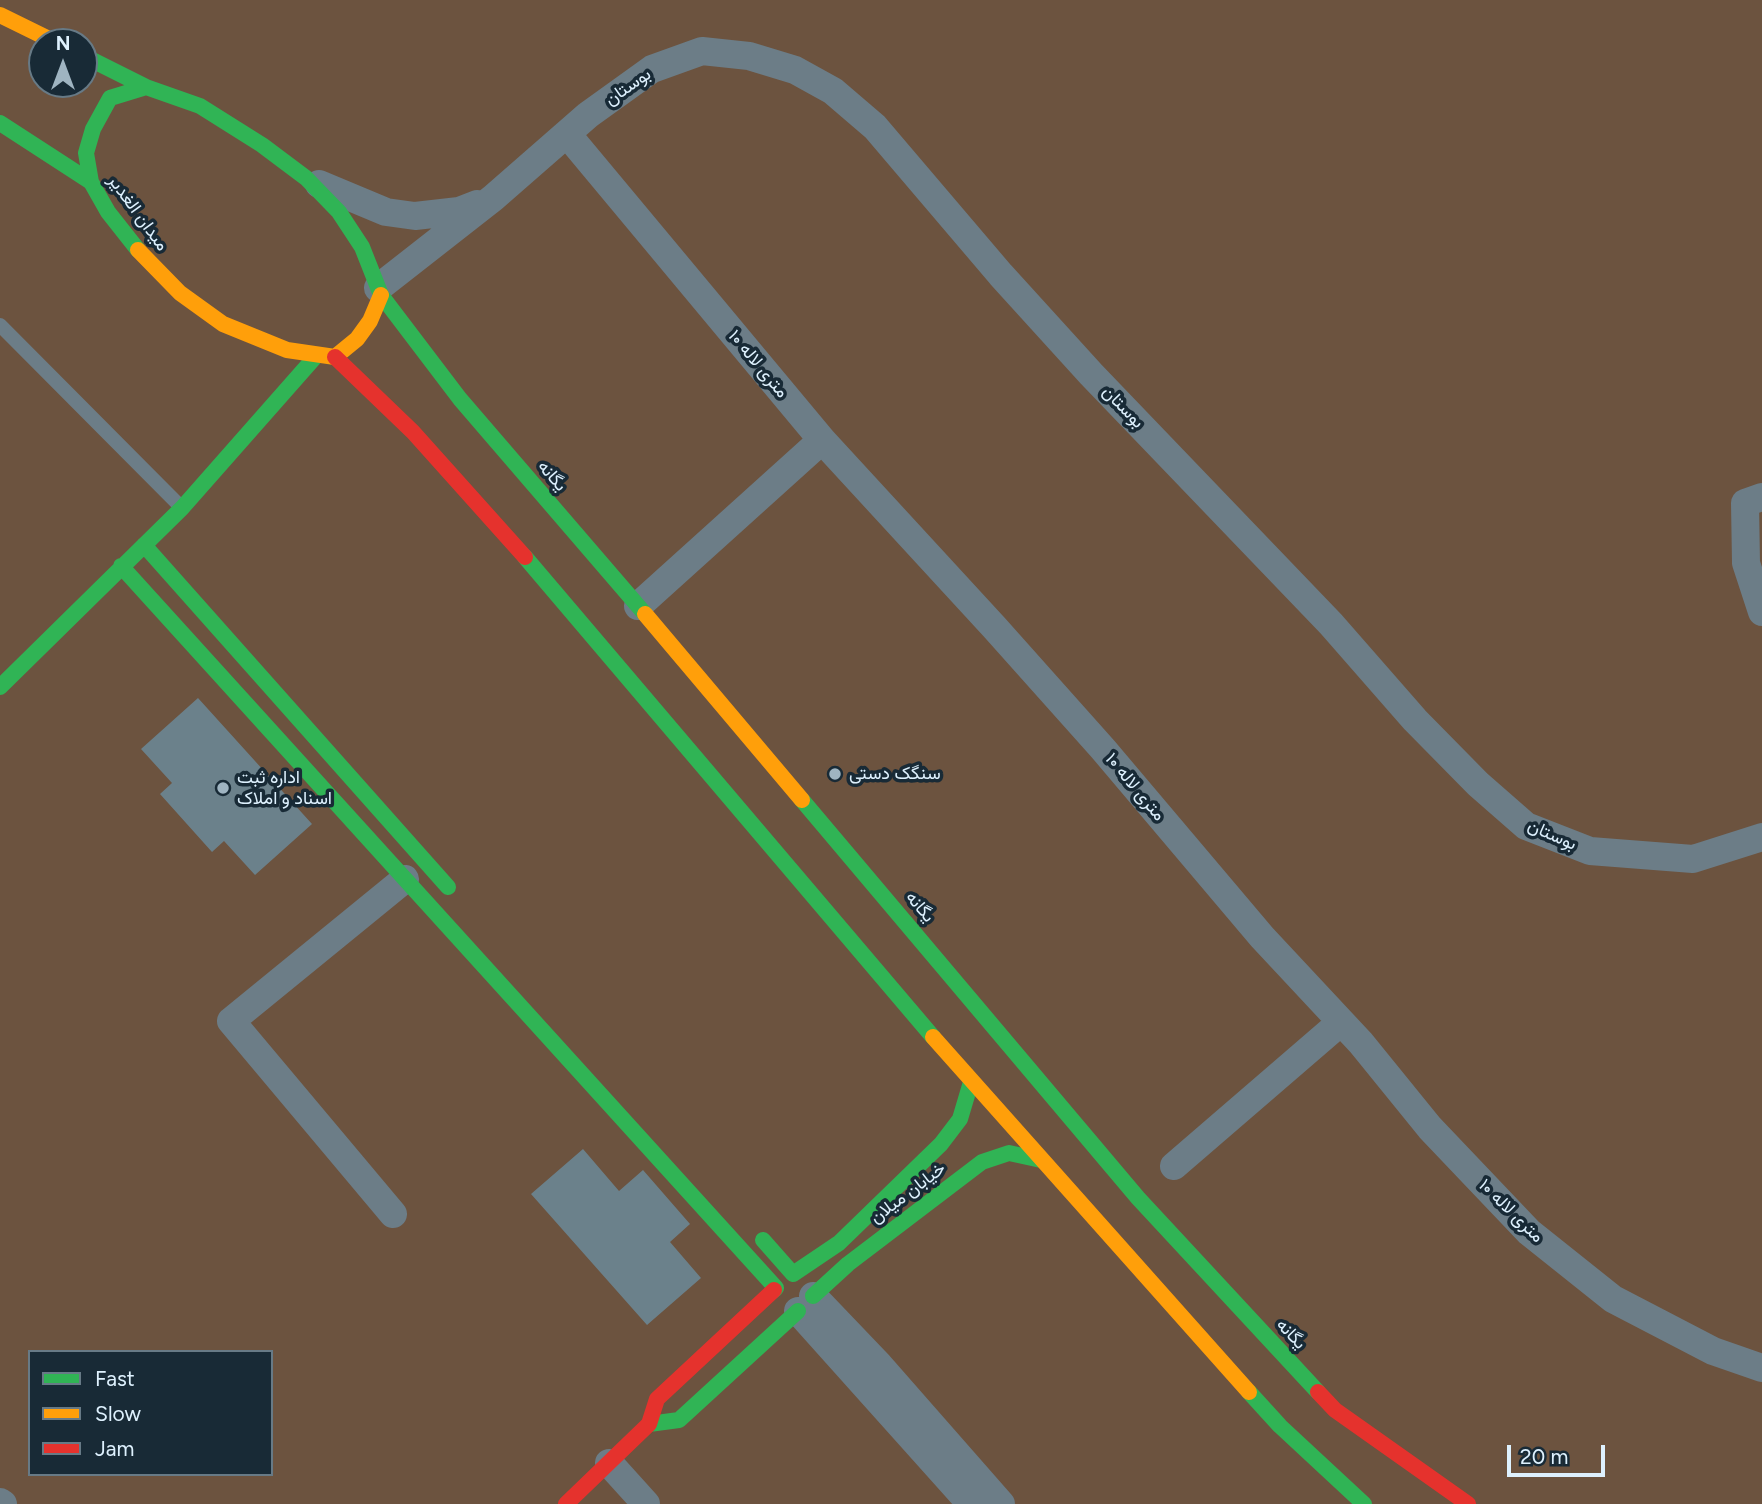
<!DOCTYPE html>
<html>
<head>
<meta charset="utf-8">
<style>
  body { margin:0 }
  #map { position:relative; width:1762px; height:1504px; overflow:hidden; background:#2a4251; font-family:Figtree,sans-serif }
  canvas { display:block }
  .legend { position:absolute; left:28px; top:1350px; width:245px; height:126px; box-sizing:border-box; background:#182a36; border:2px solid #677a86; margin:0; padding:9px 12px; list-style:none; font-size:21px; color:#def1fe }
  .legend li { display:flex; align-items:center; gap:14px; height:35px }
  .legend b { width:35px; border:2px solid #677a86 }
  .north { position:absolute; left:28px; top:28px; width:70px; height:70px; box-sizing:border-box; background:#182a36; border:2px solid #677a86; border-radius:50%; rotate:0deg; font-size:19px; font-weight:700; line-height:28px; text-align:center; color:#def1fe }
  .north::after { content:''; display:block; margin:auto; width:24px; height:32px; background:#9fb4c1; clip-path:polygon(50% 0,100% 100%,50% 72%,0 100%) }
  .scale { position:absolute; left:1507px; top:1445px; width:98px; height:32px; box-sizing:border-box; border:4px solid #def1fe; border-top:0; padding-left:9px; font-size:21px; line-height:24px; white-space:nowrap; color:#def1fe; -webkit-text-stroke:5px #182a36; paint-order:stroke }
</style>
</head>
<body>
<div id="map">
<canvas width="1762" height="1504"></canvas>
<ul class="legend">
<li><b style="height:9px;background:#30b455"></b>Fast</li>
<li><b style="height:9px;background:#ff9f0a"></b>Slow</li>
<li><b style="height:9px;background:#e5322d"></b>Jam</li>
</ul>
<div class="north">N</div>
<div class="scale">20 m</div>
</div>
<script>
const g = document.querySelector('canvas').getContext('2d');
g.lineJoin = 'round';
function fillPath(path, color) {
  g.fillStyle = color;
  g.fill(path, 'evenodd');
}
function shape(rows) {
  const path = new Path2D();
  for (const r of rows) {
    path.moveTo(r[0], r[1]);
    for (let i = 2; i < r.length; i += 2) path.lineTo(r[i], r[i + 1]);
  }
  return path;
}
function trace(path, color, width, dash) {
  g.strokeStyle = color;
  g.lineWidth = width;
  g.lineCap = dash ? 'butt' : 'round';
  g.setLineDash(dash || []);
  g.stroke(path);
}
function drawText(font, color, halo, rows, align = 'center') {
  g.font = font + ' Figtree,Vazirmatn,sans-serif';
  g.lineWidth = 7;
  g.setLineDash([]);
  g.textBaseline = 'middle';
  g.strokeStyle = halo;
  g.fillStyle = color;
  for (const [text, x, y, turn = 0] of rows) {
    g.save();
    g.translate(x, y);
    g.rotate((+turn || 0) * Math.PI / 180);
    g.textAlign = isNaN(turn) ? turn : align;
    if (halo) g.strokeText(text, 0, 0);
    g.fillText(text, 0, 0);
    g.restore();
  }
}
fillPath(shape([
  [0,0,1762,0,1762,1504,0,1504],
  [42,42,84,42,84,84,42,84],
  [30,1352,271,1352,271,1474,30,1474]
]), '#6c533f');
fillPath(shape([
  [198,698,312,824,255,875,224,841,212,852,160,794,172,783,141,749],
  [583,1149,619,1191,643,1170,690,1224,670,1242,701,1278,647,1325,531,1194]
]), '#6b818b');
trace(shape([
  [0,325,181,507]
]), '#6c7d87', 14);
trace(shape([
  [567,134,822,440,995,628,1103,749,1262,937,1361,1043,1430,1128,1529,1232,1613,1299,1713,1351,1762,1368],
  [319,184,386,212,415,216,459,211,477,204],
  [378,288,493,198,588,115,652,69,702,51,749,56,795,70,833,91,875,127,1001,275,1091,374,1331,624,1415,720,1478,784,1526,826,1590,851,1693,859,1762,837],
  [1762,497,1745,503,1746,563,1762,612],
  [638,606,822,440],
  [1174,1166,1341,1022],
  [393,1214,231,1021,405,879],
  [813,1296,879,1365,1001,1504],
  [798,1311,971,1504],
  [609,1463,646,1504],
  [0,1502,3,1504]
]), '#6c7d87', 28);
trace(shape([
  [84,56,146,87],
  [0,123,91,182],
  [138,250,108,212,91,182,86,153,93,129,110,98,146,87,200,106,262,145,306,178,339,212,362,247,381,295,460,399,645,614],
  [144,545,448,887],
  [525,557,933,1037],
  [121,566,776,1288,774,1290],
  [0,687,182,508,316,356],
  [802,800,1138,1198,1318,1392],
  [763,1240,793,1274,839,1243,941,1144,960,1119,971,1082],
  [813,1296,848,1264,982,1162,1009,1153,1041,1160],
  [1249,1392,1280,1426,1364,1504],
  [649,1424,679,1420,798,1311]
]), '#30b455', 16);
trace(shape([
  [0,15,55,42],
  [138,250,180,293,223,324,287,350,335,357,357,339,370,321,381,295],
  [645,614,802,800],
  [933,1037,1249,1392]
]), '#ff9f0a', 16);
trace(shape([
  [335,357,413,432,525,557],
  [1318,1392,1335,1410,1468,1504],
  [566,1504,649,1424,657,1399,774,1290]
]), '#e5322d', 16);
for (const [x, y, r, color] of [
  [835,774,7,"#9fb4c1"],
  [223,788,7,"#9fb4c1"]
]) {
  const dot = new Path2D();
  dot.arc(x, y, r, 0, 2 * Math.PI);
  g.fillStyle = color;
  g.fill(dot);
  trace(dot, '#182a36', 2.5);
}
drawText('18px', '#def1fe', '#182a36', [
  ["بوستان",628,87,-35],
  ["میدان الغدیر",138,213,54],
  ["۱۰ متری لاله",758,364,50],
  ["بوستان",1123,407,46],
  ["یگانه",552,476,49],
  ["۱۰ متری لاله",1135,787,50],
  ["بوستان",1552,835,24],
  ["یگانه",920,907,50],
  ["خیابان میلان",908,1193,-37],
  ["۱۰ متری لاله",1511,1211,44],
  ["یگانه",1291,1334,47]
]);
drawText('18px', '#def1fe', '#182a36', [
  ["سنگک دستی",849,774],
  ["اداره ثبت",237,778],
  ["اسناد و املاک",237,799]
], 'left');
</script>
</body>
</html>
